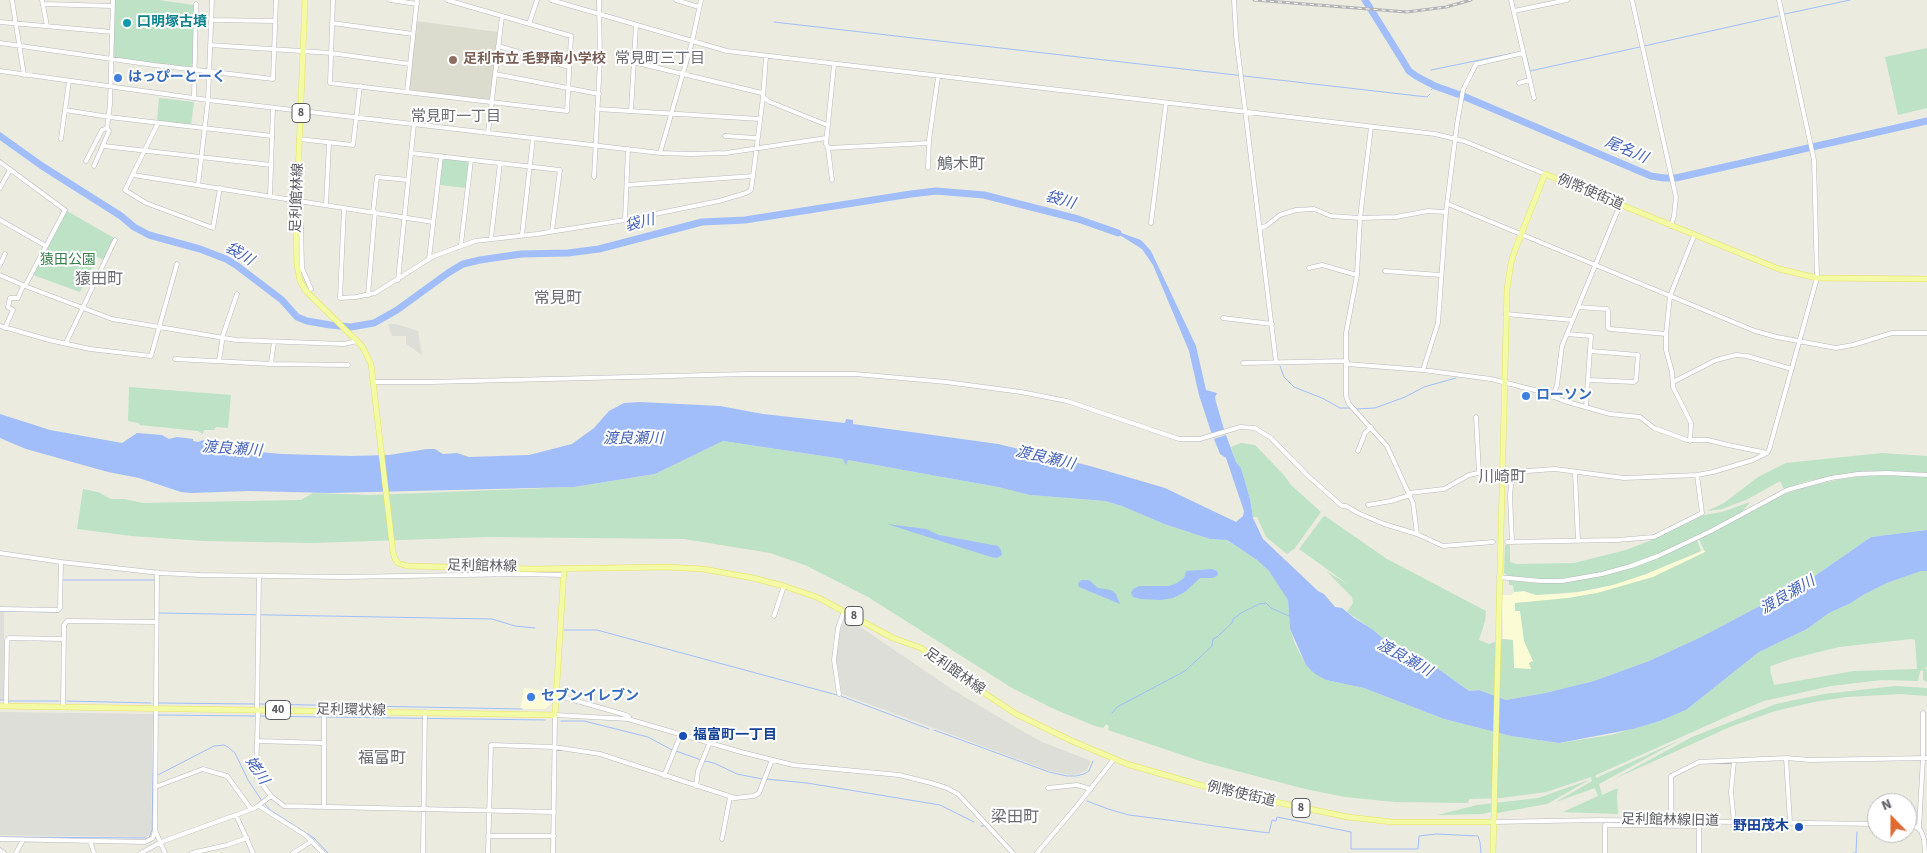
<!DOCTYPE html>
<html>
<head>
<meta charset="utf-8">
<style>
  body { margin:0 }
  #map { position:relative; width:1927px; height:853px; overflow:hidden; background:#ebebe0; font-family:"Source Sans 3",sans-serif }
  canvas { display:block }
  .north { position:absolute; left:1867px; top:793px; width:50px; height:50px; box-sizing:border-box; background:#fff; border:1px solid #bdbdbf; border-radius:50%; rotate:338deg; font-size:14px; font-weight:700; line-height:20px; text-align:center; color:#595a60 }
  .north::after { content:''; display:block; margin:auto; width:18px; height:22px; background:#df6a32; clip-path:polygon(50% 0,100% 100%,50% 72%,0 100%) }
</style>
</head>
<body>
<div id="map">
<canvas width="1927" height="853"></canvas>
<div class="north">N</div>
</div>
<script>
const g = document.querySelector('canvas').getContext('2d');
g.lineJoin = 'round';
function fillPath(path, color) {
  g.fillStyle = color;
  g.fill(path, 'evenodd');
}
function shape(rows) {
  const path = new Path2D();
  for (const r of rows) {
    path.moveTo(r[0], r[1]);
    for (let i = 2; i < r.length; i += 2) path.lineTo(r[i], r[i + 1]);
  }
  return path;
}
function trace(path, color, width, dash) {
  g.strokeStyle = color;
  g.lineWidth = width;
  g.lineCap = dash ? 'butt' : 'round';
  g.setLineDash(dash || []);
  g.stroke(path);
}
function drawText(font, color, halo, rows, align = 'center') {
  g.font = font + ' "Source Sans 3","Noto Sans JP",sans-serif';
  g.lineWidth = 4;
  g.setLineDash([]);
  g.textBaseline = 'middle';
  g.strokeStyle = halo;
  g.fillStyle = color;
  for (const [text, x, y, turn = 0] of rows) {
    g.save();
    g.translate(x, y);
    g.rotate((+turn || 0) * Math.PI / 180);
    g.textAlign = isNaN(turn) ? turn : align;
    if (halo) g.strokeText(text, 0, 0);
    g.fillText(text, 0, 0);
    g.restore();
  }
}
fillPath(shape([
  [1705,550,1705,552,1531,670,1514,668,1513,640,1503,639,1502,595,1511,595,1514,592,1524,591,1536,595,1562,594,1596,589,1646,574],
  [524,688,552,692,552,703,545,709,520,709]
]), '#fbfbd5');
fillPath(shape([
  [388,324,396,324,418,331,422,355,406,344,406,336,392,336],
  [0,612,4,612,4,700,0,700],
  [845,621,862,628,953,690,1022,731,1042,742,1091,761,1087,770,1078,774,1070,775,1047,770,842,694,836,655,840,629],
  [0,712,153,714,151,831,149,835,146,837,0,835]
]), '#deded8');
fillPath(shape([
  [416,21,498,32,490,98,488,100,410,90,408,88]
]), '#dbdbce');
fillPath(shape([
  [115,0,158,0,194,5,193,68,115,58,113,55],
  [1927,48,1927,108,1898,115,1885,57],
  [159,98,194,102,191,125,157,121],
  [445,158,466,161,469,163,466,188,440,185,442,161],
  [67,211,114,238,104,260,97,257,80,292,33,275],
  [129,387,231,395,228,428,216,427,214,430,204,430,203,434,198,431,140,425,138,423,128,421],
  [723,441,843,459,846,464,848,460,998,487,1030,495,1105,501,1122,506,1164,524,1210,539,1227,540,1257,560,1269,571,1281,588,1288,600,1290,629,1295,644,1306,665,1326,680,1364,688,1444,719,1511,736,1559,743,1611,735,1660,721,1686,710,1759,652,1807,629,1829,613,1851,603,1863,595,1887,583,1921,571,1927,571,1927,666,1925,669,1927,669,1927,682,1923,680,1923,670,1920,671,1918,681,1881,680,1831,686,1764,701,1735,713,1596,775,1596,778,1680,740,1599,784,1602,795,1618,788,1617,796,1618,814,1563,812,1598,796,1595,788,1556,802,1592,781,1591,777,1546,792,1501,798,1469,799,1468,803,1395,802,1345,797,1305,789,1203,762,1108,730,1109,726,1106,724,1103,728,1095,726,1054,709,1012,688,868,597,805,565,770,553,684,539,489,537,313,543,204,541,132,536,77,529,83,489,98,492,111,499,124,499,143,503,301,500,313,493,370,495,574,487,655,474],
  [1911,639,1915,640,1917,669,1854,671,1774,685,1770,670,1771,666,1791,659,1839,647],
  [1241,443,1255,445,1283,474,1291,485,1321,512,1295,548,1287,554,1266,537,1257,517,1253,517,1250,499,1241,468,1236,462,1231,447],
  [1882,453,1927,456,1927,473,1898,471,1865,471,1807,481,1784,489,1780,481,1748,499,1722,509,1707,511,1724,503,1758,477,1786,463],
  [1904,475,1927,477,1927,530,1871,537,1809,580,1701,637,1649,661,1594,681,1545,693,1506,700,1479,690,1469,691,1437,668,1387,642,1372,629,1347,612,1353,603,1352,597,1326,571,1349,585,1299,549,1323,517,1325,516,1387,559,1486,611,1485,621,1479,640,1489,644,1503,639,1513,640,1514,668,1531,669,1529,663,1533,661,1524,641,1520,611,1515,611,1515,603,1568,598,1597,593,1653,577,1705,552,1699,539,1769,500,1798,489,1841,479,1865,476],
  [1750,502,1742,512,1706,532,1646,559,1617,569,1576,577,1541,580,1508,576,1504,573,1505,545,1510,545,1510,562,1516,564,1574,563,1626,550,1652,540,1704,515,1722,512],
  [1697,540,1701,551,1646,574,1613,585,1578,592,1536,595,1524,591,1514,592,1513,585,1509,585,1509,580,1536,583,1561,582,1609,574,1644,563],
  [1895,686,1927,688,1927,696,1901,694,1847,697,1814,702,1775,711,1730,727,1614,779,1692,737,1776,704,1824,694],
  [1589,780,1547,804,1497,813,1496,811,1482,814,1437,815,1477,805,1538,798]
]), '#bde2c6');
fillPath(shape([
  [1110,229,1141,240,1151,251,1196,346,1206,390,1217,393,1215,397,1216,402,1225,433,1213,438,1199,395,1189,351,1153,265,1142,249],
  [640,402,720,406,763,414,845,423,846,419,853,420,853,424,998,444,1090,466,1165,488,1236,522,1243,516,1244,511,1226,458,1220,454,1214,439,1226,435,1236,462,1241,468,1250,499,1253,518,1263,539,1318,591,1324,594,1335,607,1342,608,1354,618,1372,629,1387,642,1437,668,1469,691,1479,690,1506,700,1545,693,1594,681,1649,661,1701,637,1809,580,1871,537,1927,530,1927,571,1921,571,1887,583,1863,595,1851,603,1829,613,1807,629,1759,652,1686,710,1660,721,1633,729,1559,743,1511,736,1444,719,1364,688,1326,680,1315,674,1306,665,1290,629,1288,600,1269,571,1257,560,1227,540,1210,539,1164,524,1122,506,1105,501,1030,495,998,487,848,460,846,465,843,459,723,441,655,474,574,487,330,493,249,491,191,493,181,492,139,478,108,472,26,449,0,438,0,414,50,430,122,443,137,433,162,435,169,439,177,437,193,439,193,441,198,442,203,440,218,452,227,456,224,449,282,454,351,456,389,455,427,449,435,449,443,454,457,453,469,457,529,455,572,444,594,428,609,411,624,403],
  [887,524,926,529,939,535,998,546,1001,550,1002,555,997,558,991,557],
  [1212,569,1217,571,1218,575,1213,578,1200,578,1185,592,1173,598,1161,600,1140,599,1133,597,1131,593,1133,589,1139,586,1169,586,1177,583,1184,578,1186,571],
  [1081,580,1089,580,1098,588,1111,590,1116,594,1120,604,1079,587,1078,584]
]), '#a1befa');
trace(shape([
  [1785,14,1850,0],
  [774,22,1427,97,1430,94],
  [1644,46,1778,16],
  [1525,51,1530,71,1640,47],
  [1431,70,1519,52],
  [1431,90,1435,86],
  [1280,366,1284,377,1294,387,1322,398,1340,408,1350,408],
  [1356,409,1375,408,1405,397,1424,387,1456,378],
  [62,580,155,580],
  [0,611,59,612,62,609],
  [159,613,492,619,515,626,535,628],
  [564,630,597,630,837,695],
  [841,696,929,729],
  [0,700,3,700],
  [8,701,59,701],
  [67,701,151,703],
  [158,703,255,704],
  [259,704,522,709],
  [1112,713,1117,707,1185,671,1212,646,1213,639,1217,637,1232,623,1233,619,1241,613,1259,604,1266,603,1271,608,1289,616],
  [158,715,255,716],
  [260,716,321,717],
  [325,717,545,720],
  [561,721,584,721,648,737,672,750],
  [934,730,1049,772,1067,776,1076,776,1084,774,1089,771,1093,761],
  [676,751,701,760],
  [704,761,714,763,737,774,762,779],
  [158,775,214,746,224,745,228,747,235,753,248,780,262,801],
  [766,779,807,783,940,805,974,822],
  [1087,801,1108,809,1129,815,1269,833,1272,820,1276,821,1277,817,1351,832,1351,849,1418,849,1419,836,1436,834,1478,836,1480,842,1481,853],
  [265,804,270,810,314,838,328,853],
  [981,826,984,826],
  [0,837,149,838,152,830,154,715],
  [1853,853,1856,853,1857,832]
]), '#a1befa', 1);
trace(shape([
  [1365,0,1403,61,1409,71,1416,76,1435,86,1463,96,1651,176,1664,178,1676,178,1927,121],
  [0,136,42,166,121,216,134,227,149,235,200,249,226,259,236,265,282,300,297,317,307,321,330,325,351,327,374,323,397,310,448,273,463,264,480,260,521,254,568,253,599,249,702,222,745,220,911,194,936,191,984,195,1078,219,1118,233]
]), '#a1befa', 7);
const minor = shape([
  [12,0,24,75],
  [42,0,47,26],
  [333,0,330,83,567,111,571,36,447,0],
  [390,0,417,4],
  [551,0,727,51,1435,134,1464,141,1545,174],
  [676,0,699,7],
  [1234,0,1236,36,1276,362],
  [1511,0,1534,98],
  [1632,0,1676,197,1674,216,1671,226],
  [43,4,113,6],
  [1514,11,1567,0],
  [211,20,275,21],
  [0,22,112,32],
  [332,23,413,34],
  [529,24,537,0],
  [0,43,154,65,273,79,276,0],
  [210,45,331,53,410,64],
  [498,46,569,67],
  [633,62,762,93],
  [0,71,208,100,660,153,691,154,726,153,826,138],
  [495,74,599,94],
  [1519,83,1530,80],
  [407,92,417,0],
  [763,97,770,102,827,125],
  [194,98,196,4],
  [597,109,760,119],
  [65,110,109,117,272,136],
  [631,111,636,25],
  [158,123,125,190,146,203,213,228,220,188],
  [1371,127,1360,218,1357,275,1346,333,1346,396,1349,404,1387,446,1413,503,1417,534],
  [488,133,502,16],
  [725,136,757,138],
  [61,139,69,81],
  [299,139,353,145,360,86],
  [104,146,271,165],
  [828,148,929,143],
  [411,153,560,170,552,231],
  [660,153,692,42,701,0],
  [86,161,102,130,107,128],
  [0,162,65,210,25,286],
  [94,166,109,131,107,128,110,104,113,0],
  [928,168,929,140,938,77],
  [133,175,433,222],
  [594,177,600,60,599,0],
  [832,180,828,148,826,144,834,65],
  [198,185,208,100,212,0],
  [627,185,753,176],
  [0,188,10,170],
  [270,196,273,108],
  [1448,204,1755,331,1777,337,1836,348,1853,345,1892,333,1927,333],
  [326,205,329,143],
  [344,208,340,298,356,297,375,293,434,256,475,241,537,234,625,220,719,201,746,193,751,190,753,176,763,97,766,56],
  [373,212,377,177,408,180],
  [0,220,46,246],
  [625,220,628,149],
  [297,223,301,226,302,268,311,289],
  [1151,223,1166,103],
  [1260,228,1266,226,1280,215,1296,210,1314,209,1331,216,1360,218,1396,217,1428,211,1446,212],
  [522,235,533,138],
  [491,238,500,163],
  [461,244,471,160],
  [429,259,441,156],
  [0,265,5,254],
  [1309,268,1322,265,1357,275],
  [1385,271,1440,275],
  [0,275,25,286,112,319,236,340,344,344,357,341],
  [398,280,414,124],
  [368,295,375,212],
  [1578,307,1607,309,1608,311,1608,328,1610,329,1666,334],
  [1506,314,1572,320],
  [1223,318,1272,324],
  [0,326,49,340,90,349,151,356,177,264],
  [5,328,13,310,8,307,10,298,18,298,23,286],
  [1567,334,1591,336,1586,407],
  [66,343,115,240],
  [175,359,271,364,348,365],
  [219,361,223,335,237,294],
  [1243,363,1347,361],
  [271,364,274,342],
  [1347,364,1423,370,1491,379,1542,392,1564,401,1610,414,1640,417,1654,428,1687,440,1708,440,1728,445,1767,453],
  [1423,370,1438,323,1446,212,1457,124,1463,90,1476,64,1523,53],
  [1589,380,1634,382,1636,380,1638,355,1591,351],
  [374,382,431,382,748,374,855,374,946,382,1021,392,1067,401,1179,439,1200,439,1240,427,1255,428,1271,438,1307,475,1342,506,1346,506,1358,513,1384,524,1417,534,1443,546,1493,542],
  [1673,382,1716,360,1736,355,1747,356,1792,369],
  [1553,397,1557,385,1562,346,1620,205],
  [1476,417,1479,473],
  [1690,441,1691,423,1673,387,1672,372,1666,350,1666,334,1670,296,1694,236],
  [1358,451,1365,433,1371,427],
  [1513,472,1555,469,1624,478,1697,475,1713,472,1753,460,1767,453,1769,450,1817,278,1814,160,1779,0],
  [1575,472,1578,541],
  [1409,493,1444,489,1469,475,1488,471,1513,472,1514,477,1511,485,1510,495,1512,542],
  [1368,505,1391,501,1410,495],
  [1507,542,1617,540,1654,537,1702,513,1697,475],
  [0,553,61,562,160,573,201,575,343,577,523,574,564,575],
  [1499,577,1540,581,1562,581,1602,574,1631,566,1658,556,1711,531,1787,490,1831,478,1858,474,1887,473,1927,475],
  [0,609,58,610,60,608,61,562],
  [774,616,784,586],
  [839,694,834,660,838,628,844,611],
  [556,695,626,715,629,717,628,719],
  [6,706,7,640,9,638,64,639],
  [63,707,64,625,67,621,156,622],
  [257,710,259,576],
  [258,710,256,776,271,796,284,806,554,812],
  [257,741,324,743],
  [1786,758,1790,822],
  [664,776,681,734],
  [696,786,698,771,710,742],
  [155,787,203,769,206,770,227,776,251,809],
  [1048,788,1077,785,1091,789],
  [259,806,305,835,323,853],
  [324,807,324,711],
  [236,815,253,853],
  [1671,821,1671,776,1699,762,1786,758,1810,760,1927,758],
  [1493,822,1599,820,1877,824],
  [1734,822,1731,792,1734,761],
  [1699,824,1699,853],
  [1907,824,1914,825,1921,831,1924,839,1925,853],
  [1919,828,1923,758,1923,713],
  [155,830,165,853],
  [488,836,554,836],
  [0,839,145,842,153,838,155,830,157,572],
  [722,839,730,797],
  [90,841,94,853],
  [0,850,4,853],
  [16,853,23,840],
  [141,853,161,842,255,808,271,796],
  [192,853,227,845,247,838],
  [293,853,312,841],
  [423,853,425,712],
  [488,853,491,745,554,747,600,754,735,798,754,796,759,793,772,760],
  [553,853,555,715,628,719,741,752,793,765,899,775,931,783,947,788,958,794,1013,853],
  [1037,853,1076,807,1114,759],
  [1605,853,1605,825,1699,826]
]);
const major = shape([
  [305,0,296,226,297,265,300,281,306,291,362,346,371,364,393,552,395,559,398,563,407,566,535,569,666,567,703,569,753,578,784,586,819,598,893,638,921,648,963,679,1016,714,1072,741,1127,764,1196,784,1251,797,1348,817,1392,822,1493,822],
  [0,706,555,715,564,568],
  [1493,853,1507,289,1511,263,1515,250,1545,174,1779,269,1817,278,1927,279]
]);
trace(minor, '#b8b8be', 5);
trace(major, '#e9e35b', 6);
trace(minor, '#fff', 4);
trace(major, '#f3faa6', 5);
const rail = shape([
  [1254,0,1407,12,1446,7,1471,0]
]);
trace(rail, '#b3b3b4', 3);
trace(rail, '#fff', 1, [4]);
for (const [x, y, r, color] of [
  [127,23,5,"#0f9aa8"],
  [453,60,5,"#8d6e63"],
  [118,78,5,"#3f7fe0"],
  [1526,396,5,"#3f7fe0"],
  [531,697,5,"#3f7fe0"],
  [683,736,5,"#1a4fb4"],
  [1799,827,5,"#1a4fb4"]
]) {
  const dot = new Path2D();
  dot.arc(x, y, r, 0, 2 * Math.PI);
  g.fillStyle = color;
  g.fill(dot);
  trace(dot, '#fff', 2);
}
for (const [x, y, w] of [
  [301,113,18],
  [854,616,18],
  [278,710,25],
  [1301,808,18]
]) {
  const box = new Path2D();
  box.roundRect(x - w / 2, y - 9.5, w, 19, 4);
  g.fillStyle = '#fff';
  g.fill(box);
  trace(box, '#595a60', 1);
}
drawText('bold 12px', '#595a60', null, [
  ["8",301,113],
  ["8",854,616],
  ["40",278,710],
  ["8",1301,808]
]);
drawText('bold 14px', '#0d838f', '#fff', [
  ["口明塚古墳",137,23]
], 'left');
drawText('bold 14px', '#785e54', '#fff', [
  ["足利市立 毛野南小学校",463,60]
], 'left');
drawText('bold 14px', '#366cbe', '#fff', [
  ["はっぴーとーく",128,78],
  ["ローソン",1536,396],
  ["セブンイレブン",541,697]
], 'left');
drawText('14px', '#595a60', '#fff', [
  ["例幣使街道",1590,193,23],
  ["足利館林線",298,198,-88],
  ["足利館林線",482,567,1],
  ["足利館林線",954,672,35],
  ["足利環状線",351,711,1],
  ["例幣使街道",1241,795,13],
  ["足利館林線旧道",1670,821,1]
]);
drawText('14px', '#38804d', '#fff', [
  ["猿田公園",68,261]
]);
drawText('bold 14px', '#164399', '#fff', [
  ["福富町一丁目",693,736],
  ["野田茂木",1789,827,"right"]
], 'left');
drawText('15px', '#6a6c72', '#fff', [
  ["常見町三丁目",660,60],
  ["常見町一丁目",456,118]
]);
drawText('italic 15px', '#4663bb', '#fff', [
  ["尾名川",1626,151,23],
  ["袋川",1060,201,16],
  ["袋川",640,224,-14],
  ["袋川",239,255,31],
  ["渡良瀬川",633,440],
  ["渡良瀬川",232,450,4],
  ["渡良瀬川",1045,459,13],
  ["渡良瀬川",1788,596,-30],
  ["渡良瀬川",1404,659,29],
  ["姥川",256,771,56]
]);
drawText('16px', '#6a6c72', '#fff', [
  ["鵤木町",961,165],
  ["猿田町",99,280],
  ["常見町",558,299],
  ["川崎町",1502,478],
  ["福富町",382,759],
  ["梁田町",1015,818]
]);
</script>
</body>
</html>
